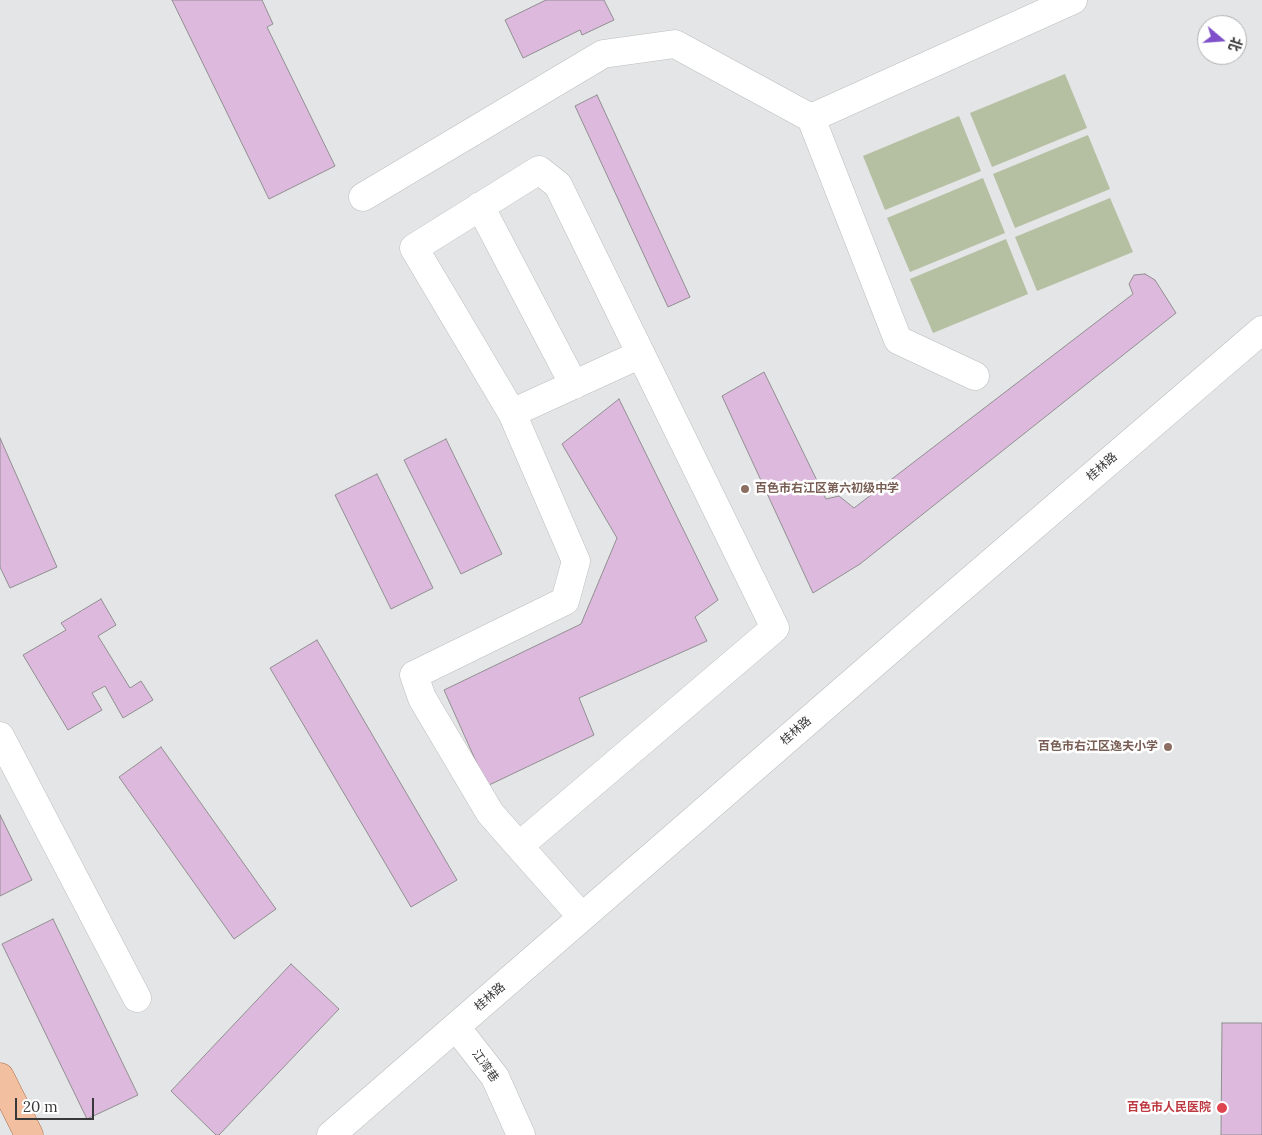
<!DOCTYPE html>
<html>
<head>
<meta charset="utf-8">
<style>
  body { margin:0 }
  #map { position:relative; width:1262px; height:1135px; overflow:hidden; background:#e4e5e6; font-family:Lora,"Noto Sans SC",serif }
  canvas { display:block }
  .north { position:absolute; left:1197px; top:15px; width:50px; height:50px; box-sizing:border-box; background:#fff; border:1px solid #afafaf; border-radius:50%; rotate:108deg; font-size:14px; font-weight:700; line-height:20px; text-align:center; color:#383838 }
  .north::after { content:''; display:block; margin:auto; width:18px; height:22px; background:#7f50c9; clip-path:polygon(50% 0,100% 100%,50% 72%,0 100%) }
  .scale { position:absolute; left:15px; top:1098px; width:79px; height:22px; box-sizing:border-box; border:2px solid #383838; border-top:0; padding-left:6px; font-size:15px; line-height:18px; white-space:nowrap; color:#383838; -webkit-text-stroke:4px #fff; paint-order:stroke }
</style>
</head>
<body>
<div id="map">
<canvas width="1262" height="1135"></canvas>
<div class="north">北</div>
<div class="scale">20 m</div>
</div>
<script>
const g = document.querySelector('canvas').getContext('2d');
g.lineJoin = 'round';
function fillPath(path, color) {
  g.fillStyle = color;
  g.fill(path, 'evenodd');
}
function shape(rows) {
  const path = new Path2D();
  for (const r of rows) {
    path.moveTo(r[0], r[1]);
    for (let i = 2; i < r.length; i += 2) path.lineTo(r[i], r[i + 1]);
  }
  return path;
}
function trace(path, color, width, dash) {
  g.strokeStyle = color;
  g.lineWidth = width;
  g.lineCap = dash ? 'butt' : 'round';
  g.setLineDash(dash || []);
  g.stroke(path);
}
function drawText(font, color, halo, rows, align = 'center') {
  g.font = font + ' Lora,"Noto Sans SC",serif';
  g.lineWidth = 5;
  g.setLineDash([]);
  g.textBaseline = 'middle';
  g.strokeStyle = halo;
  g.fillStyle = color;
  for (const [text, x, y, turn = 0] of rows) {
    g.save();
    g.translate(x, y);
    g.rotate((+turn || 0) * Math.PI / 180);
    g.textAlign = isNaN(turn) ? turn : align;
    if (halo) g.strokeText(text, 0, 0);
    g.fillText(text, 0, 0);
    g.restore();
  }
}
fillPath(shape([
  [1065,74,1087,128,992,167,970,113],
  [959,116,981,171,885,210,863,156],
  [1088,135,1110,189,1015,228,993,174],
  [983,178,1005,233,910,272,887,218],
  [1110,198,1133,252,1037,291,1015,237],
  [1006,239,1028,294,933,333,910,279]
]), '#b5bfa1');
const building = shape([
  [172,0,262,0,273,24,267,27,335,166,269,199,172,0],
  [546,0,604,0,614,20,582,35,580,30,523,58,505,20,546,0],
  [597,95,690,297,668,307,575,106,597,95],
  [1145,274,1155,280,1176,313,860,564,813,593,722,396,764,372,826,499,839,496,854,508,1133,294,1129,284,1134,275,1145,274],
  [619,399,718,600,695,617,707,641,579,698,594,735,487,786,444,690,581,624,617,538,562,444,619,399],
  [0,438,57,567,10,588,0,567,0,438],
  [446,439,502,554,461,574,404,460,446,439],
  [377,474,433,588,391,609,335,495,377,474],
  [101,599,116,625,98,636,130,688,141,681,153,700,123,718,105,686,92,693,102,710,68,730,23,655,66,630,61,623,101,599],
  [317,640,457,880,411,907,270,668,317,640],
  [161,747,276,909,234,939,119,777,161,747],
  [0,815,32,880,0,896,0,815],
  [53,919,138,1095,87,1119,2,944,53,919],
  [291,964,339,1009,219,1135,216,1135,171,1091,291,964],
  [1222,1023,1262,1023,1262,1135,1221,1135,1222,1023]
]);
fillPath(building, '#deb9de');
trace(building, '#908f90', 1);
const minor = shape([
  [811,118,1073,0],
  [363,197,603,54,675,44,811,118,898,340,975,376],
  [480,206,574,385],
  [512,413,641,354],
  [0,736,137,998],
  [519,846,775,628,558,185,539,170,414,248,512,413,576,561,565,601,414,675,422,698,490,813,519,846,582,917],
  [456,1027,495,1077,521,1135],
  [331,1135,929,616,1262,330]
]);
const major = shape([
  [0,1077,29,1135]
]);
trace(minor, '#bcbdbd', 29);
trace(major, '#ac7452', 29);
trace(minor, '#fff', 28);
trace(major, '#f2bfa0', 28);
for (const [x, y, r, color] of [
  [745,489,5,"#8d6e63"],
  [1168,747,5,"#8d6e63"],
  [1222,1108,6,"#e0444e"]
]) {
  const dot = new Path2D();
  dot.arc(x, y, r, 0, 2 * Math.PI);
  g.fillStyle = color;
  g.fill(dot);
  trace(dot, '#fff', 2);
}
drawText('12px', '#383838', '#fff', [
  ["桂林路",1102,467,-41],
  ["桂林路",796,731,-41],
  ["桂林路",490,997,-41],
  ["江湾巷",485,1066,55]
]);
drawText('bold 12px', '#785e54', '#fff', [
  ["百色市右江区第六初级中学",755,489],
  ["百色市右江区逸夫小学",1158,747,"right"]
], 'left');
drawText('bold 12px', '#be3a42', '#fff', [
  ["百色市人民医院",1211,1108]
], 'right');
</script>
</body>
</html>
